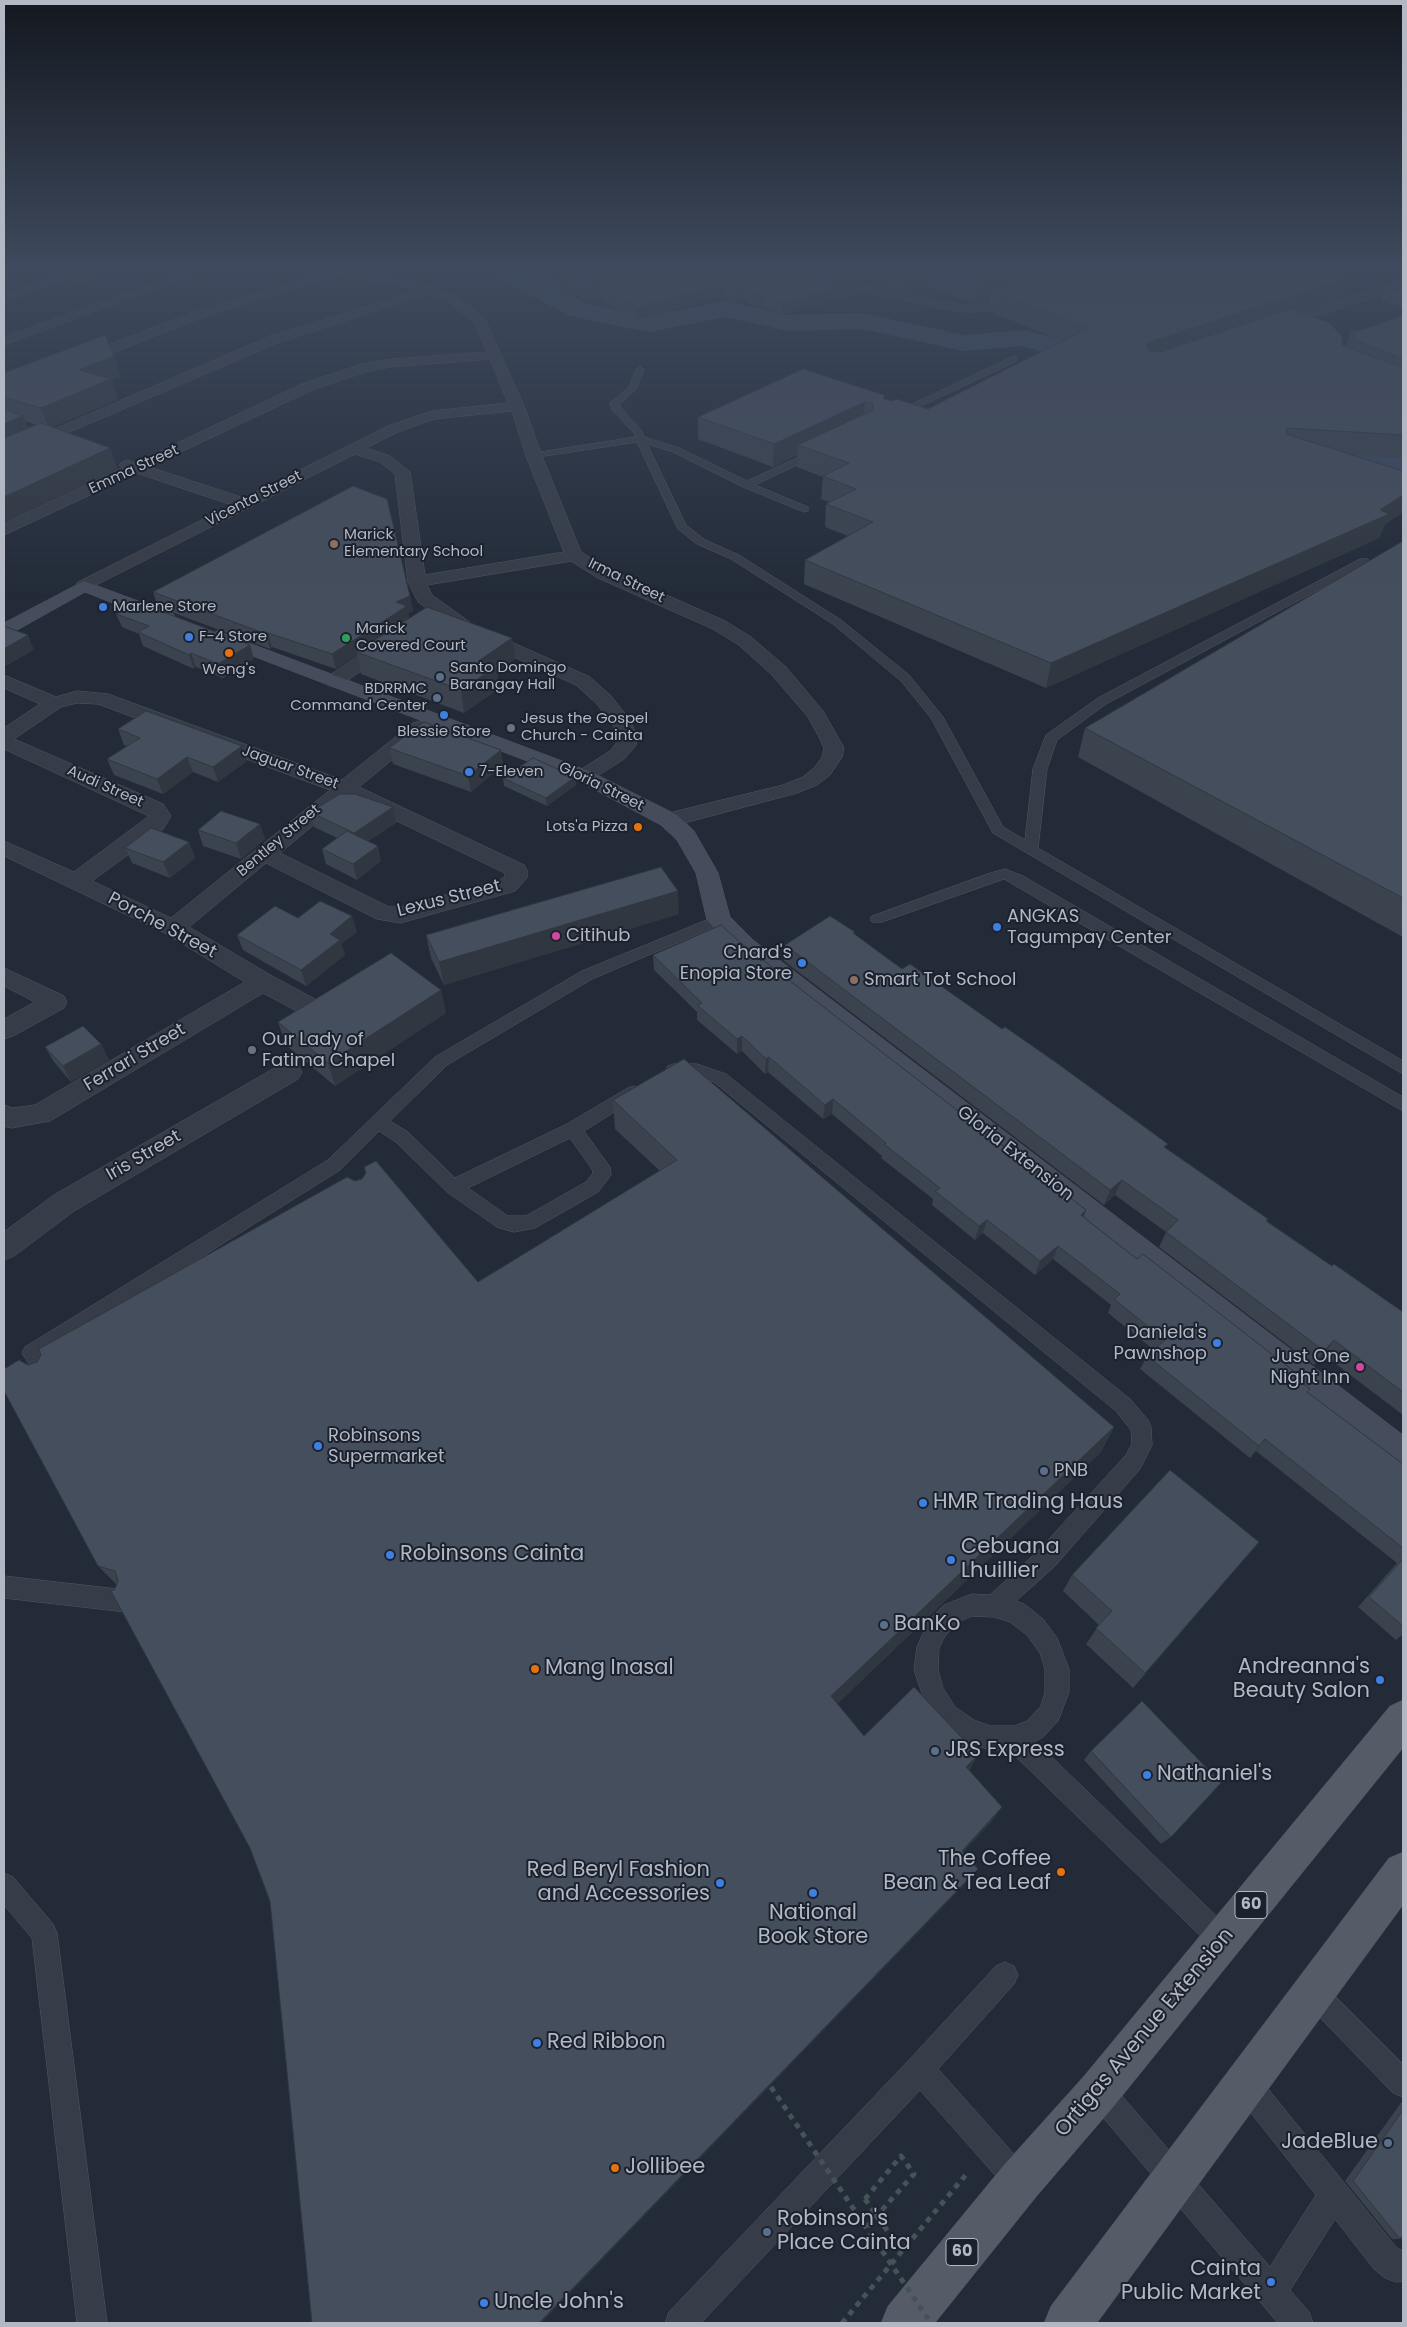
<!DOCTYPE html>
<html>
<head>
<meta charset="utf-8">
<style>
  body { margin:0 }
  #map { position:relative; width:1407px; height:2327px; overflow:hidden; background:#232b38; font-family:Poppins,sans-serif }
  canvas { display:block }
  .frame { position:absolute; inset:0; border:5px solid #b2b8c4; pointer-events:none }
</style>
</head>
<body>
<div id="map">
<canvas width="1407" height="2327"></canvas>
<div class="frame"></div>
</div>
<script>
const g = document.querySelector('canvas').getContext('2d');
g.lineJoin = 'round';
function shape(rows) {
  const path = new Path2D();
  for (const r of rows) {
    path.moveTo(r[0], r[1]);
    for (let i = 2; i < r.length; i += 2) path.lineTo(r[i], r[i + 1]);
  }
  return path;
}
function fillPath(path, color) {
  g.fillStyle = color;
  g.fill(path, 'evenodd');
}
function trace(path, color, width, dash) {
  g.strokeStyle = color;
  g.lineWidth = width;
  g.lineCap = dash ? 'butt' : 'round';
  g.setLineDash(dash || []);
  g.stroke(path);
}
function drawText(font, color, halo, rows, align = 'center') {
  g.font = font + ' Poppins,sans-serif';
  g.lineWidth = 4;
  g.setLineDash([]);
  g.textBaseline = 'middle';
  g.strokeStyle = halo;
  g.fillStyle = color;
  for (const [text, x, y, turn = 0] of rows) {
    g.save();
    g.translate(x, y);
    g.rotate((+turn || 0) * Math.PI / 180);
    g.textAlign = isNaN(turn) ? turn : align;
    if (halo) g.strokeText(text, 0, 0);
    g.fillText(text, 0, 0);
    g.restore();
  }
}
fillPath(shape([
  [494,272,526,272,587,304,649,316,725,301,788,315,861,313,964,335,1024,330,1060,339,1084,355,1138,364,1142,370,1138,376,1128,379,1066,368,1040,351,1023,346,964,351,861,329,788,331,725,317,649,332,570,316,497,277,494,272],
  [1297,416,1403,456,1403,476,1382,472,1286,432,1281,425,1286,418,1297,416]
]), '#3a4860');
const lane = shape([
  [4,272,9,272,4,275,4,272],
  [1014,356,1017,357,1017,361,897,417,889,415,1014,356],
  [640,366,644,369,637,388,620,404,620,407,641,430,644,437,679,448,747,481,814,450,820,450,820,454,755,485,808,507,808,511,804,512,743,487,673,452,647,444,686,525,705,540,739,555,841,620,909,675,943,717,1003,827,1025,840,1033,769,1046,735,1098,698,1360,559,1368,559,1368,563,1106,704,1057,740,1047,769,1038,848,1403,1061,1403,1074,993,833,931,718,901,681,833,624,731,559,697,544,678,529,637,442,531,458,531,454,534,453,635,437,634,433,612,410,610,403,629,387,636,369,640,366],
  [1005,869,1023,876,1403,1097,1403,1111,1004,879,882,922,872,922,870,919,872,916,987,874,1005,869],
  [719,915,724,917,726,920,724,923,592,979,447,1065,390,1121,408,1132,455,1178,567,1124,628,1088,634,1086,640,1088,642,1092,640,1096,584,1131,610,1167,611,1175,598,1192,535,1228,514,1232,503,1229,497,1227,447,1192,396,1142,379,1131,340,1170,45,1355,60,1380,57,1386,50,1389,43,1386,22,1353,25,1347,328,1160,435,1057,582,971,719,915],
  [570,1138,592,1169,593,1173,586,1182,526,1216,508,1216,468,1188,570,1138],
  [674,1064,697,1064,726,1074,1130,1399,1148,1420,1151,1427,1152,1445,1140,1469,1055,1566,1016,1601,1024,1604,1043,1619,1057,1638,1069,1669,1069,1692,1058,1721,1043,1737,1035,1741,1232,1931,1236,1940,1232,1949,1223,1953,1214,1949,1009,1750,990,1750,967,1742,959,1738,939,1723,925,1702,914,1670,917,1647,929,1620,944,1605,972,1594,990,1595,1039,1550,1126,1455,1132,1444,1131,1430,1116,1411,714,1082,696,1076,668,1074,666,1070,668,1066,674,1064],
  [972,1616,994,1617,1010,1622,1027,1635,1040,1653,1045,1669,1045,1692,1041,1706,1027,1721,1014,1726,990,1726,974,1720,955,1707,943,1688,938,1670,939,1648,945,1636,960,1621,972,1616],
  [4,1576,126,1590,134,1593,137,1601,134,1609,126,1612,4,1598,4,1576],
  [4,1873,13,1877,53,1924,57,1933,107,2323,77,2323,32,1938,4,1905,4,1873],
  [1005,1962,1014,1966,1018,1975,1014,1984,938,2069,1029,2171,1033,2181,1029,2191,1019,2195,1009,2191,920,2090,701,2323,665,2323,669,2312,910,2059,996,1966,1005,1962],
  [1313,1979,1322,1983,1403,2064,1403,2097,1393,2093,1304,2001,1300,1992,1304,1983,1313,1979],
  [1246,2070,1256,2074,1396,2247,1403,2251,1403,2281,1396,2282,1385,2278,1374,2269,1335,2219,1290,2290,1309,2312,1313,2323,1278,2323,1089,2101,1085,2091,1089,2081,1099,2077,1109,2081,1270,2267,1316,2195,1236,2094,1232,2084,1236,2074,1246,2070]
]);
const street = shape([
  [69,272,87,272,4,302,4,294,69,272],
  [184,272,202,272,4,345,4,337,184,272],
  [325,272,362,272,426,283,456,296,484,317,524,406,542,456,581,552,610,570,725,621,751,637,786,667,823,711,844,748,842,757,830,775,817,785,797,793,669,827,661,825,658,820,661,815,783,785,803,777,815,767,822,757,824,748,820,739,808,717,772,675,739,645,713,629,598,578,571,561,427,585,432,595,475,626,590,677,611,696,630,720,637,736,636,745,633,749,624,759,591,780,584,782,577,780,574,776,577,772,610,751,616,744,617,736,613,725,597,704,576,685,463,634,418,602,408,582,395,474,380,462,355,454,84,591,78,590,75,586,78,582,232,505,137,473,4,535,4,524,122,468,119,465,122,462,127,460,135,463,302,384,362,364,391,359,487,352,474,322,448,302,430,294,280,342,4,460,4,451,270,336,420,290,339,275,201,318,82,365,77,366,70,362,72,359,193,312,325,272],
  [490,359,508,403,432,411,388,426,244,498,149,467,312,390,365,372,391,367,490,359],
  [512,411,526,456,564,552,425,575,410,472,390,456,366,448,398,432,434,419,512,411],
  [524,272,541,272,584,290,600,290,635,281,641,285,639,288,600,298,582,298,524,272],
  [1403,279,1403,287,1277,330,1272,331,1266,327,1267,324,1403,279],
  [861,284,964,305,980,304,1024,292,1030,296,1028,299,985,311,964,313,857,291,855,288,861,284],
  [389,637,395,639,398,643,395,647,341,685,334,687,327,685,324,681,327,677,383,639,389,637],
  [4,675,56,697,77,691,108,694,342,780,413,723,420,721,427,723,430,727,427,731,359,787,524,865,527,870,527,878,515,891,400,923,377,919,266,863,189,927,272,976,326,1005,329,1011,326,1017,317,1020,308,1017,263,993,50,1121,11,1128,4,1126,4,1105,13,1108,35,1105,245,982,165,933,4,856,4,841,74,872,149,816,4,749,4,728,40,704,4,688,4,675],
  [77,703,98,704,330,790,171,918,92,881,163,829,171,816,163,804,14,739,61,707,77,703],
  [347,797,505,873,505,876,499,881,400,907,389,907,280,853,347,797],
  [4,968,64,996,67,1002,64,1008,13,1036,4,1039,4,1019,35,1002,4,986,4,968],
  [289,1063,298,1065,302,1072,298,1079,74,1211,14,1256,4,1260,4,1232,54,1195,280,1065,289,1063]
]);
const secondary = shape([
  [84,581,173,614,176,618,173,622,167,623,161,622,85,592,10,634,4,635,4,623,84,581],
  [217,631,591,772,677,815,694,831,718,873,730,917,753,940,1403,1435,1403,1469,1391,1465,737,952,707,920,696,873,677,840,661,825,577,780,211,640,208,636,211,632,217,631]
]);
const primary = shape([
  [1403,1700,1403,1748,1114,2106,1036,2197,935,2323,881,2323,888,2306,1004,2165,1084,2076,1390,1706,1403,1700],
  [1403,1852,1403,1905,1097,2323,1044,2323,1051,2306,1389,1858,1403,1852]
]);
trace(lane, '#525863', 1);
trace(street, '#525863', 1);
trace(secondary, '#525863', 1);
trace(primary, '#404651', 1);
trace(shape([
  [865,2199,901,2250],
  [842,2323,969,2171]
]), '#435356', 5, [5.5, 5.5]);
fillPath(lane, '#373d48');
fillPath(street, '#373d48');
fillPath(secondary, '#454c5b');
fillPath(primary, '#555c68');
trace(shape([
  [771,2087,931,2323],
  [865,2199,901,2156,914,2174,866,2228]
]), '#435356', 5, [5.5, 5.5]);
fillPath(shape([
  [43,272,63,272,53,275],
  [67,272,94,272,95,288,69,280],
  [561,272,651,272,651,276,688,282,670,272,785,272,812,285,819,287,789,272,1328,272,1347,278,1340,298,1299,312,1342,345,1346,346,1351,330,1357,332,1403,315,1403,458,1353,455,1403,471,1403,512,1385,524,1379,538,1046,688,804,584,805,560,848,536,825,527,826,504,830,502,821,499,823,477,797,467,797,455,773,467,698,439,698,417,884,399,928,409,1063,341,988,311,990,298,973,303,927,286,905,292,887,286,882,287,883,275,830,289,860,293,782,315,762,306,758,307,743,300,735,302,723,297,637,319,600,299,600,287,591,289,579,287,561,277],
  [1403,287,1403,308,1381,301,1383,294],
  [114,356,120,376,112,380,118,399,53,427,110,448,117,469,4,523,4,373],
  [25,421,28,422,36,425,28,428],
  [1403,541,1403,937,1078,757,1085,728],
  [153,592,410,596,413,611,408,613,409,618,512,638,515,659,497,672,500,688,464,713,361,674,357,655,336,669,272,647,270,649,158,607],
  [116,614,254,659,223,678,196,667,194,669,143,646,139,634,122,627],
  [118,729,242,746,247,761,218,782,193,772,163,794,114,775,107,759,127,746,124,745],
  [389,748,503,765,471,792,393,764],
  [575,777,576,785,547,806,504,786,503,778],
  [393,807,396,823,368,841,381,861,357,880,326,864,322,849,337,838,314,827,310,812],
  [260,824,265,839,241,859,203,846,198,830],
  [189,842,195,858,170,878,132,863,125,848],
  [679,914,444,985,431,958,426,935],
  [298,918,357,932,341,944,345,955,306,986,243,950,237,935],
  [854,934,902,969,1166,1148,1268,1219,1267,1221,1332,1266,1403,1312,1403,1415,1324,1355,1314,1365,1159,1247,1166,1232,1115,1195,1104,1205,784,961,785,945],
  [653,955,761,961,1084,1217,1137,1259,1298,1379,1307,1393,1403,1464,1403,1634,1396,1640,1358,1607,1397,1563,1256,1451,1250,1458,1140,1369,1147,1356,1154,1350,1108,1313,1111,1305,1053,1259,1035,1275,983,1233,975,1240,932,1205,933,1199,881,1158,882,1156,832,1114,823,1119,768,1072,765,1074,742,1051,737,1054,697,1020,697,1012,654,970],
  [441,990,446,1013,335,1086,286,1045,278,1022],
  [101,1044,109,1060,71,1082,54,1062,45,1047],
  [613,1100,1114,1427,1101,1452,837,1704,864,1736,978,1755,969,1770,1002,1807,991,1822,963,1852,978,1869,967,1882,270,1901,250,1848,115,1589,117,1585,98,1566,28,1365,478,1282,660,1171,615,1129],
  [1259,1542,1133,1688,1086,1644,1099,1625,1063,1591,1072,1575],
  [1091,1751,1171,1837,1161,1844,1084,1760],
  [1403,2100,1403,2235,1400,2239,1392,2239,1345,2181]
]), '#3b434f');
fillPath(shape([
  [52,272,63,272,53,275],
  [90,272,94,272,95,288],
  [590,272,651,272,651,276,591,289],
  [700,272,745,272,700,283],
  [831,272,888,272,887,286,882,287,883,275,830,289],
  [907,272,928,272,927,286,905,292],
  [1017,272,1086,272,991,291,990,298,973,303,976,283],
  [1347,278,1340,298,1144,363,1146,346,1149,342],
  [861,282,860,293,782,315,782,303],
  [723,285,723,297,637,319,636,307],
  [743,288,743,300,735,302,735,290],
  [762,294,762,306,758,307,758,295],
  [114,356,120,376,112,380,118,399,49,429,41,408,79,370],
  [865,402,863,424,798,445,797,455,773,467,774,444],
  [23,416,31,437,4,449,4,424],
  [110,448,117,469,4,523,4,497],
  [1403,495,1403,512,1385,524,1379,538,1046,688,1051,663,1380,510],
  [410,596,413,611,408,613,410,621,356,652,357,655,336,669,332,654,396,602],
  [268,633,272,647,270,649,266,634],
  [28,635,34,650,4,667,4,649],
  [512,638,515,659,497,672,500,688,464,713,461,690,480,660],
  [250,645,254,659,223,678,218,664],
  [191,653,196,667,194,669,189,655],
  [242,746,247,761,218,782,213,767],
  [501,750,503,765,471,792,468,776],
  [187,757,193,772,163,794,157,779],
  [575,777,576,785,547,806,546,798],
  [393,807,396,823,358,848,354,833],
  [260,824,265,839,241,859,236,843],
  [189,842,195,858,170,878,163,862],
  [378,846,381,861,357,880,353,864],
  [678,891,679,914,444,985,439,962],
  [352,916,357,932,341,944,345,955,306,986,301,970,330,934],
  [441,990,446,1013,335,1086,328,1063],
  [742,1036,742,1051,737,1054,737,1039],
  [101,1044,109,1060,71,1082,63,1066],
  [769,1057,768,1072,765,1074,766,1059],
  [833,1099,832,1114,823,1119,825,1105],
  [1122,1180,1115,1195,1104,1205,1110,1190],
  [1086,1210,1081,1224,1081,1215],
  [987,1220,983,1233,975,1240,979,1226],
  [1058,1246,1053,1259,1035,1275,1040,1261],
  [1334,1340,1324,1355,1314,1365,1324,1351],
  [1114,1427,1101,1452,826,1714,831,1696],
  [1265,1439,1256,1451,1250,1458,1259,1446],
  [978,1755,967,1772,966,1767],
  [1002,1807,991,1822,952,1864,962,1851],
  [978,1869,967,1882,541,2323,539,2323]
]), '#303740');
const building = shape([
  [666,272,684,281,700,283,744,272,785,272,812,285,830,289,861,282,782,303,762,294,758,295,743,288,735,290,723,285,636,307,600,287,666,272],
  [946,272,1017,272,976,283,946,272],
  [1060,272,1328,272,1347,278,1149,342,1146,346,1149,351,1161,352,1290,309,1328,322,1342,336,1342,345,1403,368,1403,435,1287,428,1286,434,1403,471,1403,495,1380,510,1389,514,1051,663,805,560,873,522,826,504,856,489,823,476,849,463,798,445,873,410,873,403,865,402,774,444,698,417,803,369,884,395,884,399,892,401,896,399,928,409,1088,328,991,291,1060,272],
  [1403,287,1403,301,1383,294,1403,287],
  [1403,315,1403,359,1353,339,1354,334,1351,330,1357,332,1403,315],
  [105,335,114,356,79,370,111,379,41,408,4,397,4,373,105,335],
  [4,409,23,416,4,424,4,409],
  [41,423,110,448,4,497,4,438,41,423],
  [353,486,387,499,410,596,396,602,407,606,332,654,268,633,266,634,153,592,353,486],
  [1403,541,1403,898,1085,728,1403,541],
  [137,602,250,645,218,664,191,653,189,655,138,632,149,626,116,614,137,602],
  [427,607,512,638,480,660,497,666,461,690,356,652,427,607],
  [4,626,28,635,4,649,4,626],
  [146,711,242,746,213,767,187,757,157,779,107,759,140,738,118,729,146,711],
  [424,722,501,750,468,776,389,748,424,722],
  [533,758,575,777,546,798,503,778,533,758],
  [340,794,355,794,393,807,354,833,310,812,340,794],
  [221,811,260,824,236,843,198,830,221,811],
  [151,828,189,842,163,862,125,848,151,828],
  [347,831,378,846,353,864,322,849,347,831],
  [661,867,678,891,439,962,426,935,661,867],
  [320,901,352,916,330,934,340,940,301,970,237,935,275,906,298,918,320,901],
  [830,916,855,932,853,933,902,969,910,964,1002,1029,1005,1027,1054,1061,1168,1144,1164,1147,1268,1219,1266,1221,1332,1266,1334,1264,1403,1312,1403,1392,1334,1340,1324,1351,1166,1232,1178,1220,1122,1180,1110,1190,785,945,830,916],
  [721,925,761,961,763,960,1086,1210,1081,1215,1087,1220,1137,1259,1143,1254,1300,1376,1297,1379,1310,1389,1307,1392,1403,1464,1403,1548,1265,1439,1259,1446,1147,1356,1165,1340,1114,1299,1120,1294,1058,1246,1040,1261,987,1220,979,1226,935,1191,940,1188,884,1144,886,1143,833,1099,825,1105,769,1057,766,1059,742,1036,737,1039,697,1005,702,1003,653,955,721,925],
  [391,953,441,990,328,1063,278,1022,391,953],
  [83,1026,101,1044,63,1066,45,1047,83,1026],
  [684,1059,1114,1427,831,1696,864,1736,914,1687,978,1755,966,1767,1002,1807,962,1851,978,1869,539,2323,312,2323,270,1901,250,1848,111,1591,115,1589,118,1581,115,1571,98,1566,4,1391,4,1369,19,1360,28,1365,37,1362,41,1355,39,1349,347,1177,355,1181,362,1179,366,1173,364,1167,376,1161,478,1282,677,1160,613,1100,684,1059],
  [1170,1470,1259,1542,1145,1673,1096,1628,1112,1611,1072,1575,1170,1470],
  [1403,1559,1403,1626,1369,1597,1403,1559],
  [1142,1701,1221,1783,1171,1837,1091,1751,1142,1701],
  [1403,2110,1403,2235,1400,2239,1353,2181,1403,2110]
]);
fillPath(building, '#454e5c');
trace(building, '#303740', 1);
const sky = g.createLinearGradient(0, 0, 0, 598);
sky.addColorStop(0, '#13181f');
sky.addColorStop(0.45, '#3f4a5e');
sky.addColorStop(1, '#3f4a5e00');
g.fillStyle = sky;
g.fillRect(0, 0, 1407, 598);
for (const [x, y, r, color] of [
  [334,544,5,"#8d6e63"],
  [103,607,5,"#3f7fe0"],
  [189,637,5,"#3f7fe0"],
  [346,638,5,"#2e9e5b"],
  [229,653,5,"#e8710a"],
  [440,677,5,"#5c6f8a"],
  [437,698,5,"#5c6f8a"],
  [444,715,5,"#3f7fe0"],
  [511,728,5,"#6b7280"],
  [469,772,5,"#3f7fe0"],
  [638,827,5,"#e8710a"],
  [997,927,5,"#3f7fe0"],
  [556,936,5,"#d1479c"],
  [802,963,5,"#3f7fe0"],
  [854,980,5,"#8d6e63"],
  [252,1050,5,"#6b7280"],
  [1217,1343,5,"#3f7fe0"],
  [1360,1367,5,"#d1479c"],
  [318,1446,5,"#3f7fe0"],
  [1044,1471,5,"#5c6f8a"],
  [923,1503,5,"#3f7fe0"],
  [390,1555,5,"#3f7fe0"],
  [951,1560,5,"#3f7fe0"],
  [884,1625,5,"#5c6f8a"],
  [535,1669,5,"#e8710a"],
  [1380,1680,5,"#3f7fe0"],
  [935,1751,5,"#5c6f8a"],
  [1147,1775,5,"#3f7fe0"],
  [1061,1872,5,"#e8710a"],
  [720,1883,5,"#3f7fe0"],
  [813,1893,5,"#3f7fe0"],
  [537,2043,5,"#3f7fe0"],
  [1388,2143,5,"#5c6f8a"],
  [615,2168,5,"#e8710a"],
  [767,2232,5,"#5c6f8a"],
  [1271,2282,5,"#3f7fe0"],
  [484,2303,5,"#3f7fe0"]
]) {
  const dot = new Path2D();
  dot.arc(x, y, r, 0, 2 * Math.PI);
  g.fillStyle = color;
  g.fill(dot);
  trace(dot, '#1c222d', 2);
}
drawText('15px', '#b2b8c4', '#1c222d', [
  ["Emma Street",134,470,-25],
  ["Vicenta Street",254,499,-27],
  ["Irma Street",626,581,26],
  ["Jaguar Street",290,768,20],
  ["Audi Street",105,787,24],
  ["Gloria Street",601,787,26],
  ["Bentley Street",279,841,-40]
]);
drawText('15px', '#b2b8c4', '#1c222d', [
  ["Marick",344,535],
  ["Elementary School",344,552],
  ["Marlene Store",113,607],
  ["Marick",356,629],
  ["Covered Court",356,646],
  ["F-4 Store",199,637],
  ["Santo Domingo",450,668],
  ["Barangay Hall",450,685],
  ["Weng's",229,670,"center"],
  ["BDRRMC",427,689,"right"],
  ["Command Center",427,706,"right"],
  ["Jesus the Gospel",521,719],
  ["Church - Cainta",521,736],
  ["Blessie Store",444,732,"center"],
  ["7-Eleven",479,772],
  ["Lots'a Pizza",628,827,"right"]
], 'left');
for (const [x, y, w] of [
  [1251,1905,32],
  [962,2252,32]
]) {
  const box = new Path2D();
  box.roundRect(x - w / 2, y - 13.5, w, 27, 4);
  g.fillStyle = '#1c222d';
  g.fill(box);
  trace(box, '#b2b8c4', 1);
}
drawText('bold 16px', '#b2b8c4', null, [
  ["60",1251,1905],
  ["60",962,2252]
]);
drawText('18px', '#b2b8c4', '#1c222d', [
  ["Lexus Street",449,899,-14],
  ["Porche Street",162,926,28],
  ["Ferrari Street",135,1058,-31],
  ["Gloria Extension",1015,1154,38],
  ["Iris Street",144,1156,-30]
]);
drawText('18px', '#b2b8c4', '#1c222d', [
  ["ANGKAS",1007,917],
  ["Tagumpay Center",1007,938],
  ["Citihub",566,936],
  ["Chard's",792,953,"right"],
  ["Enopia Store",792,974,"right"],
  ["Smart Tot School",864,980],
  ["Our Lady of",262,1040],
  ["Fatima Chapel",262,1061],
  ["Daniela's",1207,1333,"right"],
  ["Pawnshop",1207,1354,"right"],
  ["Just One",1350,1357,"right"],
  ["Night Inn",1350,1378,"right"],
  ["Robinsons",328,1436],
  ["Supermarket",328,1457],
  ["PNB",1054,1471]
], 'left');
drawText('21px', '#b2b8c4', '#1c222d', [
  ["HMR Trading Haus",933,1503],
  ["Cebuana",961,1548],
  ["Lhuillier",961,1572],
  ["Robinsons Cainta",400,1555],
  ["BanKo",894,1625],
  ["Andreanna's",1370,1668,"right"],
  ["Beauty Salon",1370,1692,"right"],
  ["Mang Inasal",545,1669],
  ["JRS Express",945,1751],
  ["Nathaniel's",1157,1775],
  ["The Coffee",1051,1860,"right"],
  ["Bean & Tea Leaf",1051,1884,"right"],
  ["Red Beryl Fashion",710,1871,"right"],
  ["and Accessories",710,1895,"right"],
  ["National",813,1914,"center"],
  ["Book Store",813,1938,"center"],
  ["Red Ribbon",547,2043],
  ["JadeBlue",1378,2143,"right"],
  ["Jollibee",625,2168],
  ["Robinson's",777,2220],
  ["Place Cainta",777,2244],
  ["Cainta",1261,2270,"right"],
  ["Public Market",1261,2294,"right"],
  ["Uncle John's",494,2303]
], 'left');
drawText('21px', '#b2b8c4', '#1c222d', [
  ["Ortigas Avenue Extension",1145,2033,-50]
]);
</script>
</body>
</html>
